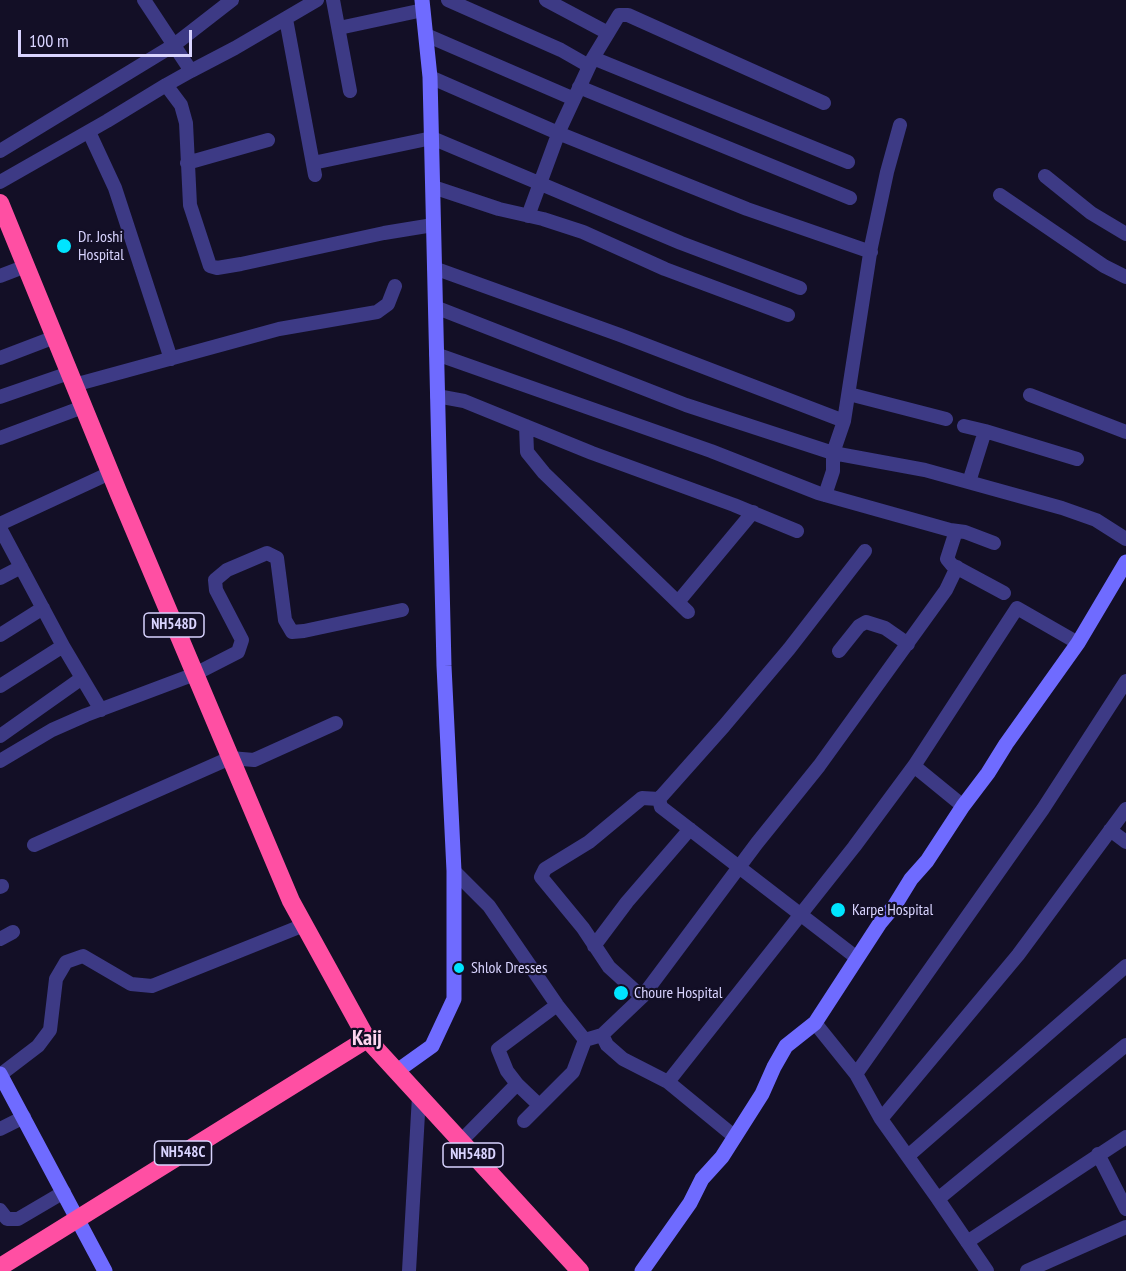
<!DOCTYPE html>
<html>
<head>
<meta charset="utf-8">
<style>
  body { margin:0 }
  #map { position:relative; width:1126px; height:1271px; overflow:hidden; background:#130f26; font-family:"PT Sans Narrow",sans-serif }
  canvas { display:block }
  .scale { position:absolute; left:18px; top:30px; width:174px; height:27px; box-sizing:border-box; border:3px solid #d9d4ff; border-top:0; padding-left:8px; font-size:18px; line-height:21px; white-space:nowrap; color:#d9d4ff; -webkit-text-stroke:4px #130f26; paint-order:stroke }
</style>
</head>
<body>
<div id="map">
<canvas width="1126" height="1271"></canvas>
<div class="scale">100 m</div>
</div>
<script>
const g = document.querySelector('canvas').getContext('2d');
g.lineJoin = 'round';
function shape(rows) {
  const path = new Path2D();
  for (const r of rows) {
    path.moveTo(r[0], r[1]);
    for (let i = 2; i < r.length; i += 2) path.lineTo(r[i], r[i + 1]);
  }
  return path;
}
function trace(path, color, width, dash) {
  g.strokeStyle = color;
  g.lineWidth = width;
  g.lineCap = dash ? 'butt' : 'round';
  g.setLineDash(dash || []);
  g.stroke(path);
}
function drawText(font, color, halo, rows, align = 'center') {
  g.font = font + ' "PT Sans Narrow",sans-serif';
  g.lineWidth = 4.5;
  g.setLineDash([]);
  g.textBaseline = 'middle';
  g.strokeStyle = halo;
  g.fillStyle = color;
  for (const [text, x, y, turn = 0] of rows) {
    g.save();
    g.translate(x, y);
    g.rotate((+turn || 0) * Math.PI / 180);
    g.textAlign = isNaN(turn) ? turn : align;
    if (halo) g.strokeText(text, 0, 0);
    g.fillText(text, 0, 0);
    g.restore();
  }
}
trace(shape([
  [144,0,191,71,166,85,181,105,186,123,190,205,210,266,217,268,241,264,384,233,433,225],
  [333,0,350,91],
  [448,0,561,50,589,66],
  [546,0,608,33],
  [286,19,315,175],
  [339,28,423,10],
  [426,35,574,99],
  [593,58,848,162],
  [191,71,235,48,317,0],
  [430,77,558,133,747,209,871,252],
  [579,87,850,198],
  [89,132,115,188,171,359],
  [0,151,174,45,232,0],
  [187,163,268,140],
  [313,163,432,138,681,243,800,288],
  [1045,176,1091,213,1126,234],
  [0,182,107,121,166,85],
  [433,187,499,209,543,219,583,232,665,269,788,315],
  [1000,195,1104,266,1126,277],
  [528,216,560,129,593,58,619,15,628,15,824,103],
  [434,268,620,335,844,421,871,247,887,172,900,125],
  [0,276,26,266],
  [435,307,686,405,833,453,925,470,1062,508,1096,520,1126,539],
  [436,354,711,451,818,493,950,530,965,532,994,543],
  [0,358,55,337],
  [74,385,279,329,377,312,388,304,395,286],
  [849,394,946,419],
  [1030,395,1126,432],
  [437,396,464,401,592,453,734,505,797,531],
  [0,397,69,373],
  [526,426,527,452,544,473,688,612],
  [964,426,985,431,969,482],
  [985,431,1077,459],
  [0,438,83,407],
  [825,495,833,471,833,453,844,421],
  [0,524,110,473],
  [0,528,63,646,0,686],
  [956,531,947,559,952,565,1004,593],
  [0,578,21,567],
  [678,602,753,512],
  [0,635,43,608],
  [63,646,101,710],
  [839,651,859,626,866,622,885,628,908,644],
  [0,736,82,678],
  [0,761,52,730,86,715,195,674,238,652,242,640,216,590,215,580,227,570,267,553,277,558,285,620,292,632,304,631,402,610],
  [914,766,963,806],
  [1110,830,1126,842],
  [34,845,230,758,254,760,336,723],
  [454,871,489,906,557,1005,585,1040,602,1035,642,997,757,843,819,766,946,590,957,567],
  [0,887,2,886],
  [0,939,13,932],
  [594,946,627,902,690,829],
  [857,958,661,807,659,799,724,726,789,649,865,551],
  [642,997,609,967,583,928,541,877,545,869,589,842,642,798,659,799],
  [815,1023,856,1074,881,1119,938,1199,1126,1045],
  [602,1035,607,1045,623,1059,668,1082],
  [856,1074,1043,809,1126,681],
  [0,1075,38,1046,50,1030,56,979,66,962,83,956,131,984,152,986,304,925],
  [539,1105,517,1084,507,1071,498,1049,557,1005],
  [881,1119,1018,955,1126,809],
  [524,1121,573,1072,585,1040],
  [0,1129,24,1117],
  [735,1137,668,1082,854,847,914,766,1017,608,1078,643],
  [461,1141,517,1084],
  [1098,1154,1126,1209],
  [908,1156,1126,966],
  [938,1199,987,1271],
  [0,1210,7,1219,18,1219,64,1192],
  [967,1242,1126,1137],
  [409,1271,419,1096],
  [1027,1271,1126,1227]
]), '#3d3a85', 14);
trace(shape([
  [397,1071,432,1046,454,999,454,871,444,666,430,77,422,0],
  [0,1074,105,1271],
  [642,1271,690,1203,702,1179,722,1157,762,1094,774,1067,786,1046,815,1023,880,923,895,905,911,879,927,861,963,806,988,773,1006,744,1078,643,1126,562]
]), '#6f6bff', 15);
trace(shape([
  [0,203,119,494,291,901,367,1039,580,1271],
  [0,1267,367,1039]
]), '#ff4fa3', 18);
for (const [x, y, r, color] of [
  [64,246,8,"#00e5ff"],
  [838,910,8,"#00e5ff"],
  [459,968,6,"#00e5ff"],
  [621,993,8,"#00e5ff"]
]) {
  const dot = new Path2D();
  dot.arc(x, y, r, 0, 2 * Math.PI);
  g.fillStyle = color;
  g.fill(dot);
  trace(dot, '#130f26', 2);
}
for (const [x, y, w] of [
  [174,625,60],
  [183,1153,57],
  [473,1155,60]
]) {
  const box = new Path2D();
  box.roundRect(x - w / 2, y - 12, w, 24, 4.5);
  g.fillStyle = '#130f26';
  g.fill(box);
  trace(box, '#d9d4ff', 1.5);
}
drawText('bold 15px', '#d9d4ff', null, [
  ["NH548D",174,625],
  ["NH548C",183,1153],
  ["NH548D",473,1155]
]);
drawText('16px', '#d9d4ff', '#130f26', [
  ["Dr. Joshi",78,237],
  ["Hospital",78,255],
  ["Karpe Hospital",852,910],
  ["Shlok Dresses",471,968],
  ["Choure Hospital",634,993]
], 'left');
drawText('bold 22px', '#ffd6f0', '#130f26', [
  ["Kaij",367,1039]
]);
</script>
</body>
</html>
